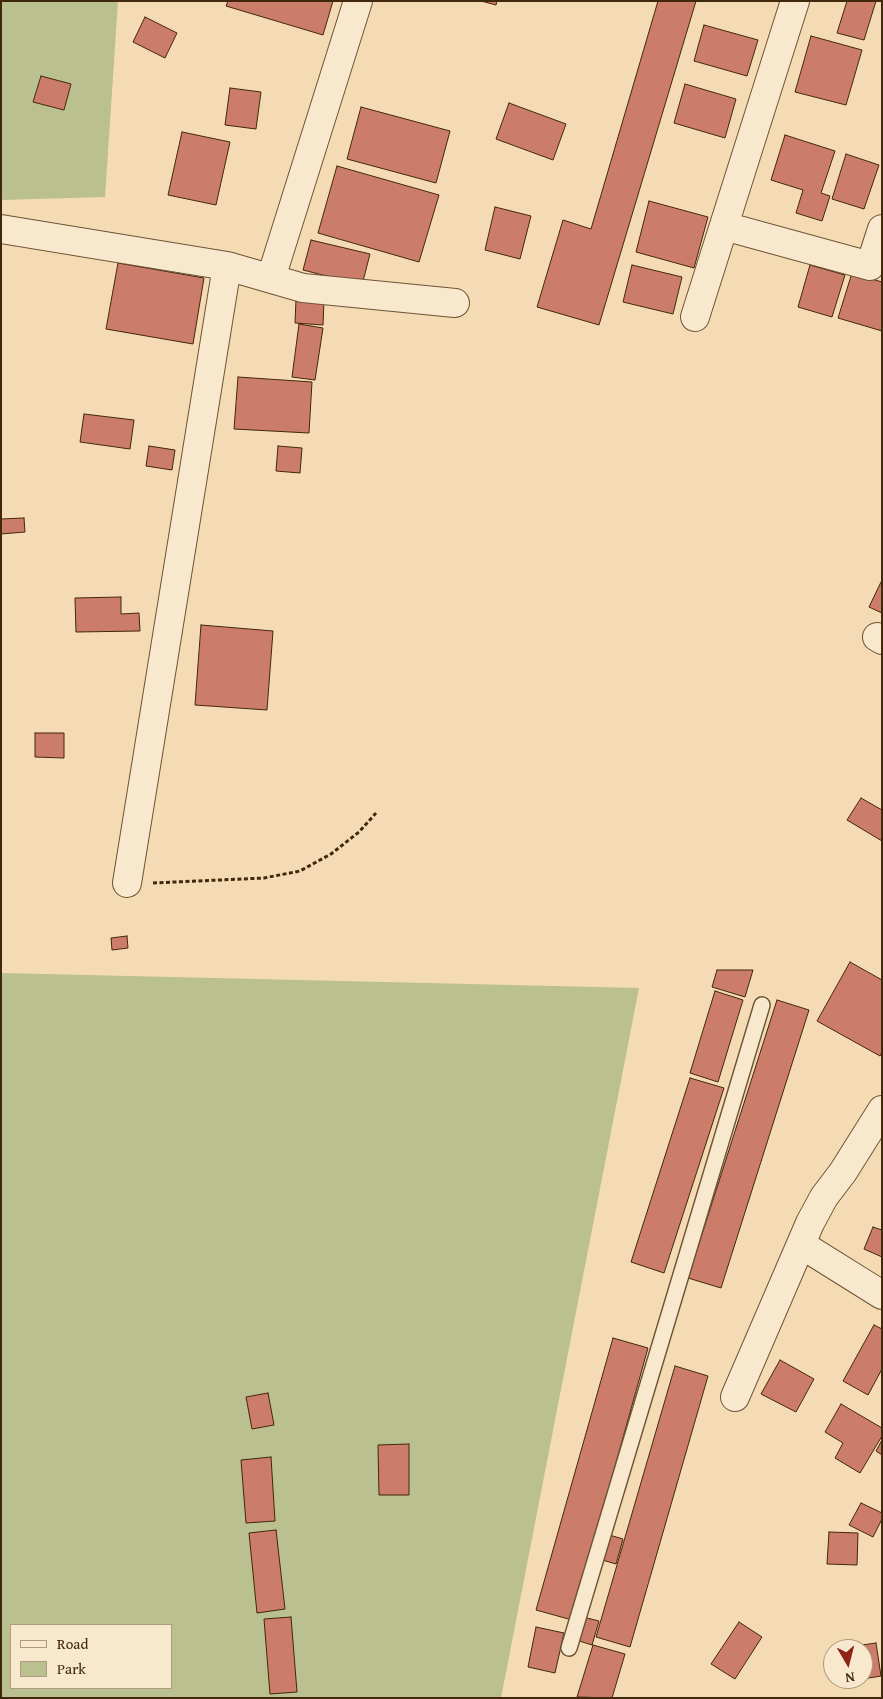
<!DOCTYPE html>
<html>
<head>
<meta charset="utf-8">
<style>
  body { margin:0 }
  #map { position:relative; width:883px; height:1699px; overflow:hidden; background:#f5dbb3; font-family:"Gentium Book Plus",serif }
  canvas { display:block }
  .frame { position:absolute; inset:0; border:2px solid #41270c; pointer-events:none }
  .legend { position:absolute; left:10px; top:1624px; width:162px; height:65px; box-sizing:border-box; background:#f8e8ce; border:1px solid #af9b80; margin:0; padding:6px 9px; list-style:none; font-size:15px; color:#41270c }
  .legend li { display:flex; align-items:center; gap:10px; height:25px }
  .legend b { width:25px; border:1px solid #af9b80 }
  .north { position:absolute; left:823px; top:1639px; width:50px; height:50px; box-sizing:border-box; background:#f8e8ce; border:1px solid #af9b80; border-radius:50%; rotate:172deg; font-size:14px; font-weight:700; line-height:20px; text-align:center; color:#41270c }
  .north::after { content:''; display:block; margin:auto; width:18px; height:22px; background:#8f2418; clip-path:polygon(50% 0,100% 100%,50% 72%,0 100%) }
</style>
</head>
<body>
<div id="map">
<canvas width="883" height="1699"></canvas>
<div class="frame"></div>
<ul class="legend">
<li><b style="height:6px;background:#f8e8ce"></b>Road</li>
<li><b style="height:14px;background:#bac08e"></b>Park</li>
</ul>
<div class="north">N</div>
</div>
<script>
const g = document.querySelector('canvas').getContext('2d');
g.lineJoin = 'round';
function fillPath(path, color) {
  g.fillStyle = color;
  g.fill(path, 'evenodd');
}
function shape(rows) {
  const path = new Path2D();
  for (const r of rows) {
    path.moveTo(r[0], r[1]);
    for (let i = 2; i < r.length; i += 2) path.lineTo(r[i], r[i + 1]);
  }
  return path;
}
function trace(path, color, width, dash) {
  g.strokeStyle = color;
  g.lineWidth = width;
  g.lineCap = dash ? 'butt' : 'round';
  g.setLineDash(dash || []);
  g.stroke(path);
}
fillPath(shape([
  [1,1,118,1,105,197,1,200],
  [1,973,639,988,501,1698,1,1698],
  [11,1625,171,1625,171,1688,11,1688]
]), '#bac08e');
const building = shape([
  [228,1,333,1,323,35,226,6,228,1],
  [481,1,497,1,496,5,481,1],
  [658,1,696,1,599,325,537,307,563,220,591,229,658,1],
  [847,1,876,1,864,40,837,33,847,1],
  [145,17,177,33,165,58,133,42,145,17],
  [704,25,758,40,747,76,694,61,704,25],
  [811,36,862,50,846,105,795,92,811,36],
  [41,76,71,84,64,110,33,102,41,76],
  [685,84,736,99,725,138,674,123,685,84],
  [230,88,261,92,256,129,225,125,230,88],
  [509,103,566,124,553,160,496,139,509,103],
  [361,107,450,131,436,183,347,159,361,107],
  [182,132,230,142,216,205,168,195,182,132],
  [785,135,835,151,821,193,830,196,822,221,796,213,803,190,771,180,785,135],
  [846,154,879,165,864,209,832,199,846,154],
  [337,166,439,195,419,262,318,233,337,166],
  [649,201,708,217,694,268,636,252,649,201],
  [495,207,531,216,520,259,485,250,495,207],
  [311,240,370,254,362,285,303,270,311,240],
  [118,263,204,278,193,344,106,329,118,263],
  [632,265,682,277,673,314,623,302,632,265],
  [810,265,845,275,832,317,798,307,810,265],
  [852,273,882,282,882,331,838,318,852,273],
  [296,299,324,300,323,325,295,323,296,299],
  [299,324,323,328,315,380,292,377,299,324],
  [238,377,312,382,309,433,234,429,238,377],
  [84,414,134,420,130,449,80,442,84,414],
  [149,446,175,450,172,470,146,466,149,446],
  [278,446,302,448,300,473,276,471,278,446],
  [24,518,25,532,1,534,1,519,24,518],
  [882,580,882,613,869,607,882,580],
  [121,597,121,614,139,613,140,631,76,632,75,598,121,597],
  [201,625,273,631,267,710,195,705,201,625],
  [35,733,64,733,64,758,35,757,35,733],
  [861,798,882,810,882,841,847,820,861,798],
  [127,936,128,948,112,950,111,938,127,936],
  [850,962,882,980,882,1052,880,1056,817,1021,850,962],
  [717,970,753,970,745,997,712,987,717,970],
  [715,991,743,1000,718,1082,690,1073,715,991],
  [777,1000,809,1010,721,1288,688,1278,777,1000],
  [690,1078,724,1088,664,1273,631,1262,690,1078],
  [873,1227,882,1230,882,1257,864,1249,873,1227],
  [874,1325,882,1329,882,1369,868,1395,843,1381,874,1325],
  [613,1338,648,1348,572,1620,536,1610,613,1338],
  [780,1360,814,1379,796,1412,761,1394,780,1360],
  [675,1366,708,1376,630,1647,596,1637,675,1366],
  [268,1393,274,1425,252,1429,246,1397,268,1393],
  [841,1404,882,1428,882,1436,860,1473,835,1458,843,1443,825,1432,841,1404],
  [882,1440,882,1455,876,1451,882,1440],
  [409,1444,409,1495,379,1495,378,1445,409,1444],
  [271,1457,275,1521,246,1523,241,1460,271,1457],
  [861,1503,882,1513,882,1519,873,1537,849,1525,861,1503],
  [276,1530,285,1609,257,1613,249,1533,276,1530],
  [829,1532,858,1533,857,1565,827,1564,829,1532],
  [606,1534,623,1539,616,1564,599,1559,606,1534],
  [291,1617,297,1692,270,1694,264,1619,291,1617],
  [583,1617,599,1621,592,1645,576,1640,583,1617],
  [739,1622,762,1637,735,1679,711,1664,739,1622],
  [536,1627,564,1633,555,1673,528,1667,536,1627],
  [876,1643,881,1676,863,1679,863,1649,848,1649,848,1647,876,1643],
  [593,1645,625,1654,612,1698,577,1697,593,1645]
]);
fillPath(building, '#cc7d6a');
trace(building, '#41270c', 1);
const lane = shape([
  [569,1648,762,1005]
]);
const street = shape([
  [724,226,870,266,882,229],
  [1,229,227,266,303,288,455,303],
  [271,278,358,1],
  [695,317,795,1],
  [877,637,882,640],
  [127,883,227,266],
  [802,1245,882,1295],
  [735,1397,810,1223,824,1197,843,1172,882,1110]
]);
trace(lane, '#6e5436', 18);
trace(street, '#6e5436', 30);
trace(shape([
  [153,883,264,878,300,871,331,854,359,832,376,813]
]), '#41270c', 3, [4, 2.5]);
trace(lane, '#f8e8ce', 15);
trace(street, '#f8e8ce', 28);
</script>
</body>
</html>
